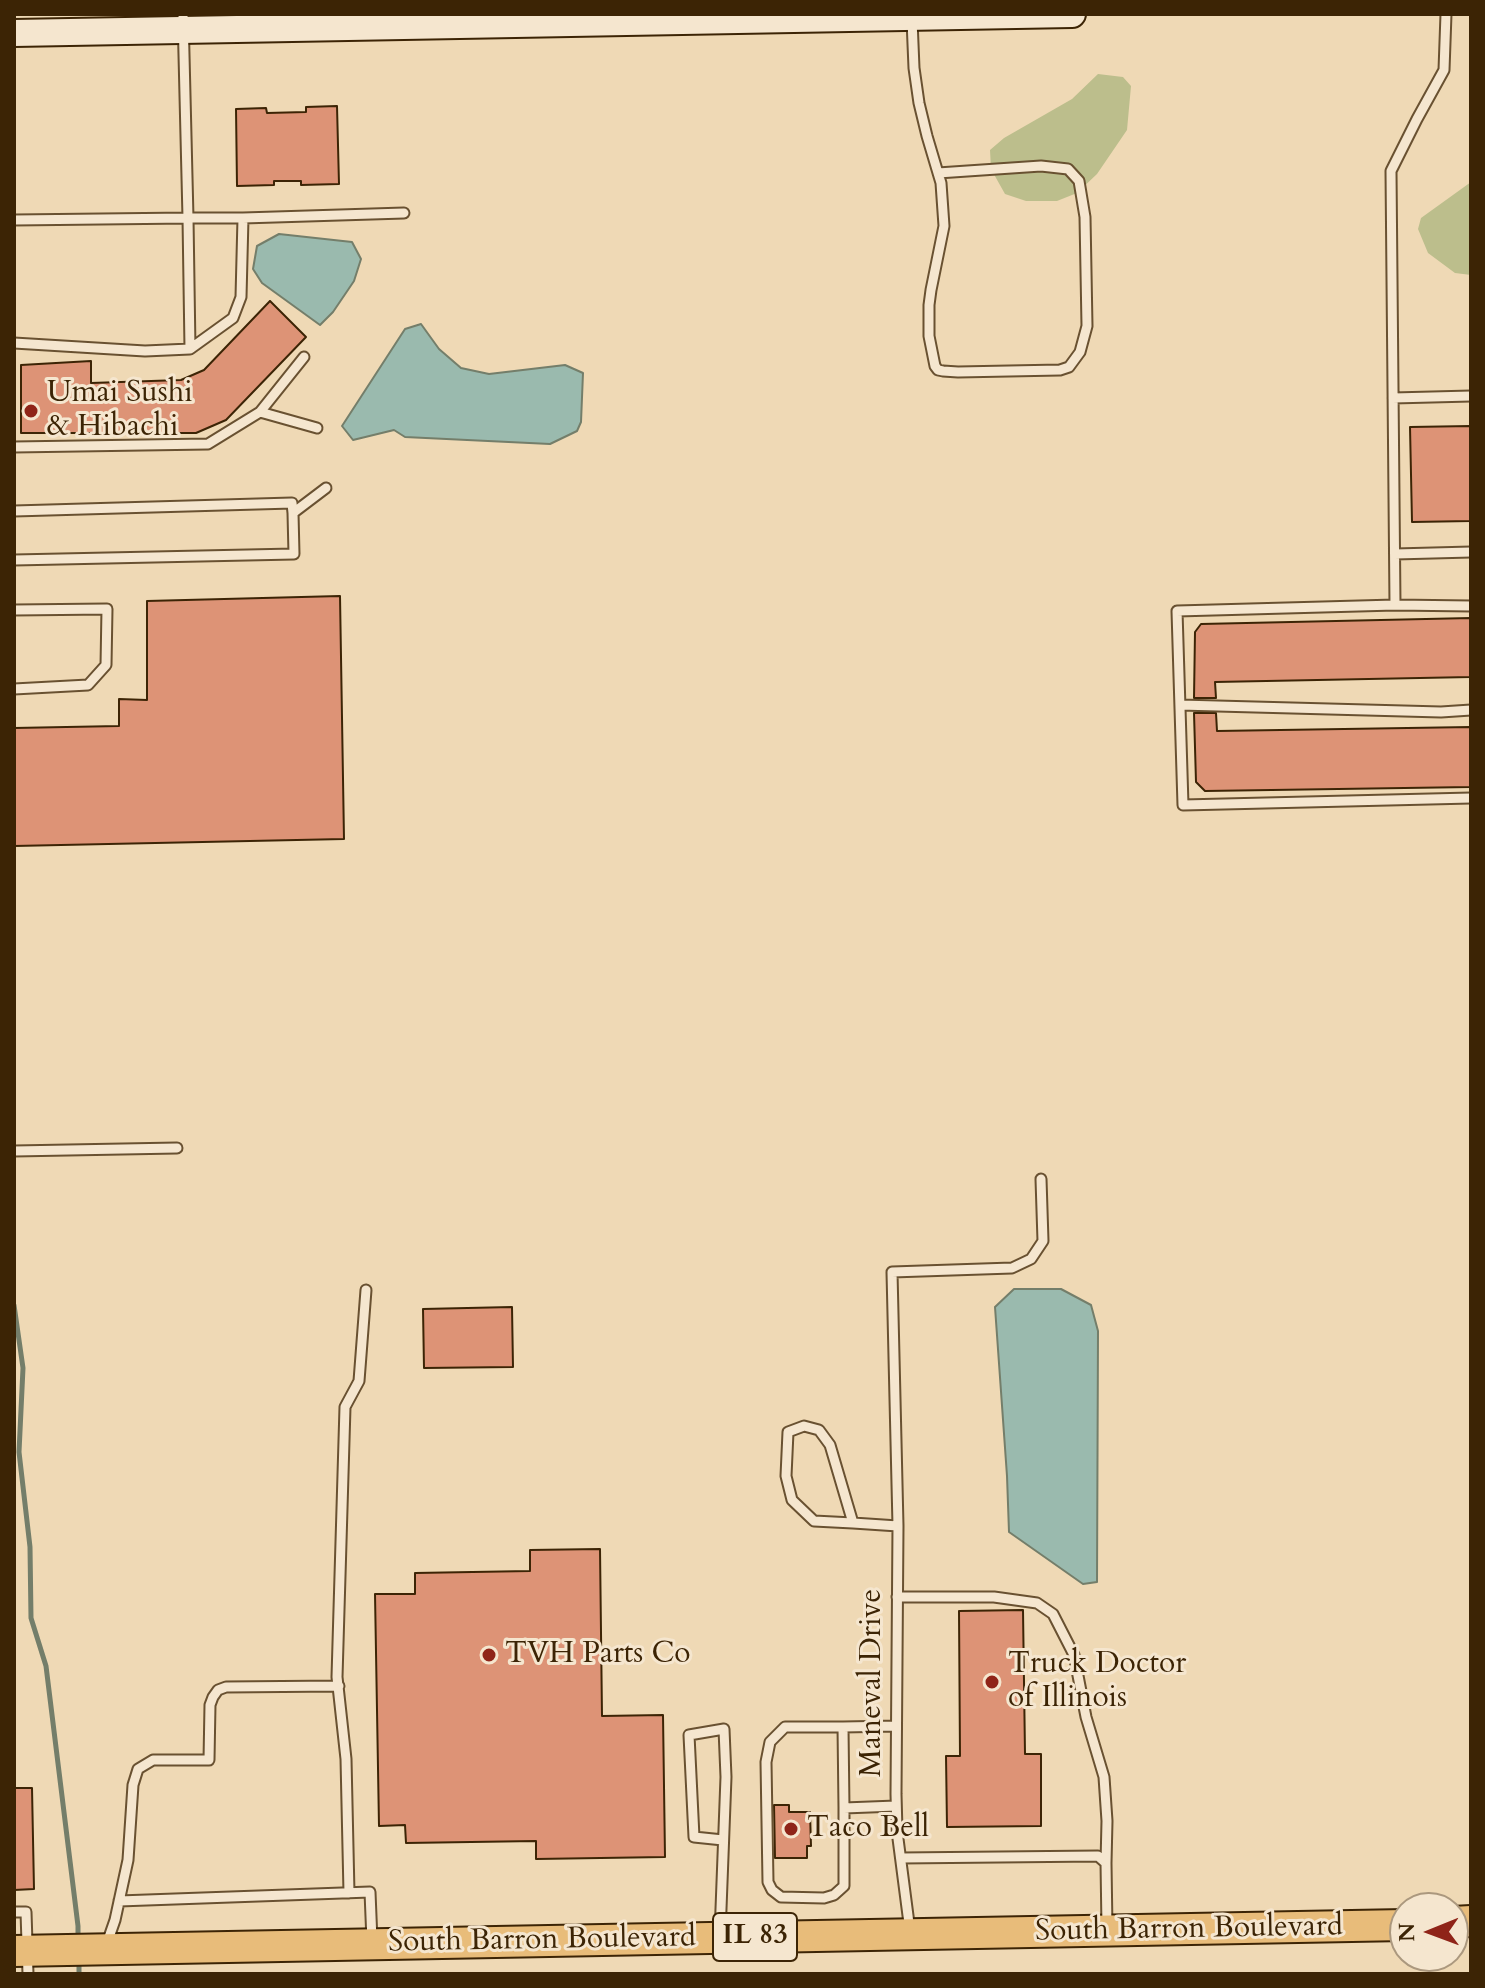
<!DOCTYPE html>
<html>
<head>
<meta charset="utf-8">
<style>
  body { margin:0 }
  #map { position:relative; width:1485px; height:1988px; overflow:hidden; background:#efd9b5; font-family:Cardo,serif }
  canvas { display:block }
  .frame { position:absolute; inset:0; border:16px solid #3c2405; pointer-events:none }
  .north { position:absolute; left:1389px; top:1892px; width:80px; height:80px; box-sizing:border-box; background:#f5e6cf; border:2px solid #ab987e; border-radius:50%; rotate:269deg; font-size:22px; font-weight:700; line-height:32px; text-align:center; color:#3c2405 }
  .north::after { content:''; display:block; margin:auto; width:28px; height:36px; background:#8f2418; clip-path:polygon(50% 0,100% 100%,50% 72%,0 100%) }
</style>
</head>
<body>
<div id="map">
<canvas width="1485" height="1988"></canvas>
<div class="frame"></div>
<div class="north">N</div>
</div>
<script>
const g = document.querySelector('canvas').getContext('2d');
g.lineJoin = 'round';
function fillPath(path, color) {
  g.fillStyle = color;
  g.fill(path, 'evenodd');
}
function shape(rows) {
  const path = new Path2D();
  for (const r of rows) {
    path.moveTo(r[0], r[1]);
    for (let i = 2; i < r.length; i += 2) path.lineTo(r[i], r[i + 1]);
  }
  return path;
}
function trace(path, color, width, dash) {
  g.strokeStyle = color;
  g.lineWidth = width;
  g.lineCap = dash ? 'butt' : 'round';
  g.setLineDash(dash || []);
  g.stroke(path);
}
function drawText(font, color, halo, rows, align = 'center') {
  g.font = font + ' Cardo,serif';
  g.lineWidth = 6;
  g.setLineDash([]);
  g.textBaseline = 'middle';
  g.strokeStyle = halo;
  g.fillStyle = color;
  for (const [text, x, y, turn = 0] of rows) {
    g.save();
    g.translate(x, y);
    g.rotate((+turn || 0) * Math.PI / 180);
    g.textAlign = isNaN(turn) ? turn : align;
    if (halo) g.strokeText(text, 0, 0);
    g.fillText(text, 0, 0);
    g.restore();
  }
}
fillPath(shape([
  [1098,74,1123,77,1131,86,1127,130,1097,174,1077,193,1057,201,1026,201,1005,194,991,169,990,150,1004,138,1072,99],
  [1471,182,1471,275,1455,273,1428,253,1418,229,1421,218]
]), '#bcbe8c');
const water = shape([
  [279,234,352,242,361,259,354,281,333,312,320,325,262,283,253,269,257,246,279,234],
  [421,324,439,349,461,368,489,374,565,365,583,373,581,422,577,431,550,444,405,437,394,430,353,440,342,426,405,329,421,324],
  [1014,1289,1061,1289,1091,1305,1098,1331,1097,1582,1083,1584,1009,1532,1007,1476,995,1307,1014,1289]
]);
fillPath(water, '#9abaae');
trace(water, '#747e6a', 2);
trace(shape([
  [14,1305,23,1368,19,1452,30,1547,31,1618,46,1666,78,1926,78,1941],
  [79,1959,79,1974]
]), '#747e6a', 5);
const building = shape([
  [337,106,339,184,301,185,301,181,274,181,274,185,237,186,236,109,266,108,267,113,306,112,306,107,337,106],
  [270,301,306,337,226,420,196,433,21,433,21,365,91,361,91,383,181,380,204,370,270,301],
  [1471,426,1471,521,1412,522,1410,427,1471,426],
  [340,596,344,839,14,846,14,728,119,726,119,699,147,700,147,601,340,596],
  [1471,618,1471,677,1215,682,1216,698,1194,698,1195,632,1201,624,1471,618],
  [1194,713,1216,713,1217,731,1471,727,1471,787,1205,791,1196,782,1194,713],
  [512,1307,513,1367,424,1368,423,1309,512,1307],
  [600,1549,602,1716,663,1715,665,1857,536,1859,536,1841,406,1843,405,1825,379,1826,375,1594,415,1594,415,1573,530,1571,530,1550,600,1549],
  [1023,1610,1025,1754,1041,1754,1041,1826,947,1827,946,1756,960,1756,959,1611,1023,1610],
  [14,1788,32,1788,34,1889,14,1890,14,1788],
  [774,1805,789,1805,789,1812,810,1812,811,1846,807,1846,807,1858,775,1858,774,1805]
]);
fillPath(building, '#dd9376');
trace(building, '#3c2405', 2);
const service = shape([
  [1446,14,1444,70,1417,119,1391,171,1395,605,1177,611,1183,805,1471,798],
  [912,20,914,68,919,103,927,136,938,173,941,183,944,226,931,290,929,305,929,336,935,366,938,370,943,371,958,372,1060,370,1069,367,1080,352,1087,326,1085,217,1079,181,1068,169,1041,166,938,173],
  [14,220,188,218,183,14],
  [14,343,145,351,190,349,233,318,241,297,243,218,404,213],
  [190,349,188,218,243,218],
  [1393,398,1471,396],
  [260,412,304,357],
  [14,447,208,444,260,412,317,428],
  [14,511,292,503,293,513,326,488],
  [1395,554,1471,552],
  [14,560,294,554,293,513],
  [1395,605,1471,606],
  [14,610,107,609,106,665,88,685,14,689],
  [1180,705,1441,712,1471,710],
  [14,1151,177,1148],
  [853,1523,830,1445,819,1430,804,1426,788,1432,786,1476,792,1500,814,1521,853,1523,898,1526],
  [897,1597,994,1597,1037,1603,1053,1614,1074,1655,1086,1717,1104,1777,1107,1821,1106,1863],
  [843,1727,785,1727,770,1742,766,1762,768,1882,772,1890,781,1897,824,1898,834,1895,844,1886,844,1808,896,1806],
  [844,1808,843,1727,896,1726],
  [901,1858,1098,1856,1106,1863,1107,1928],
  [349,1893,346,1759,337,1677,345,1407,359,1381,366,1290],
  [119,1901,370,1892,372,1941],
  [14,1912,26,1912,28,1974],
  [910,1931,897,1831,896,1794,898,1526,892,1272,1012,1268,1031,1259,1043,1241,1041,1179],
  [720,1935,726,1777,724,1729,689,1735,694,1837,723,1840],
  [106,1946,115,1920,128,1860,133,1785,138,1769,153,1760,209,1760,210,1705,213,1697,218,1690,226,1687,339,1686]
]);
const secondary = shape([
  [14,33,1072,14]
]);
const primary = shape([
  [1453,1922,1471,1921],
  [14,1951,1405,1925]
]);
trace(service, '#695131', 13);
trace(secondary, '#3c2405', 30);
trace(primary, '#3c2405', 34);
trace(service, '#f5e6cf', 9);
trace(secondary, '#f5e6cf', 26);
trace(primary, '#e8bc7a', 30);
for (const [x, y, r, color] of [
  [31,411,8,"#8f2418"],
  [489,1655,8,"#8f2418"],
  [992,1682,8,"#8f2418"],
  [791,1829,8,"#8f2418"]
]) {
  const dot = new Path2D();
  dot.arc(x, y, r, 0, 2 * Math.PI);
  g.fillStyle = color;
  g.fill(dot);
  trace(dot, '#f5e6cf', 3);
}
for (const [x, y, w] of [
  [755,1937,84]
]) {
  const box = new Path2D();
  box.roundRect(x - w / 2, y - 24, w, 48, 6);
  g.fillStyle = '#f5e6cf';
  g.fill(box);
  trace(box, '#3c2405', 2);
}
drawText('bold 28px', '#3c2405', null, [
  ["IL 83",755,1937]
]);
drawText('30px', '#3c2405', '#f5e6cf', [
  ["Umai Sushi",47,394],
  ["& Hibachi",47,428],
  ["TVH Parts Co",505,1655],
  ["Truck Doctor",1008,1665],
  ["of Illinois",1008,1699],
  ["Taco Bell",807,1829]
], 'left');
drawText('30px', '#3c2405', '#f5e6cf', [
  ["Maneval Drive",873,1683,-90],
  ["South Barron Boulevard",1189,1930,-1],
  ["South Barron Boulevard",542,1941,-1]
]);
</script>
</body>
</html>
